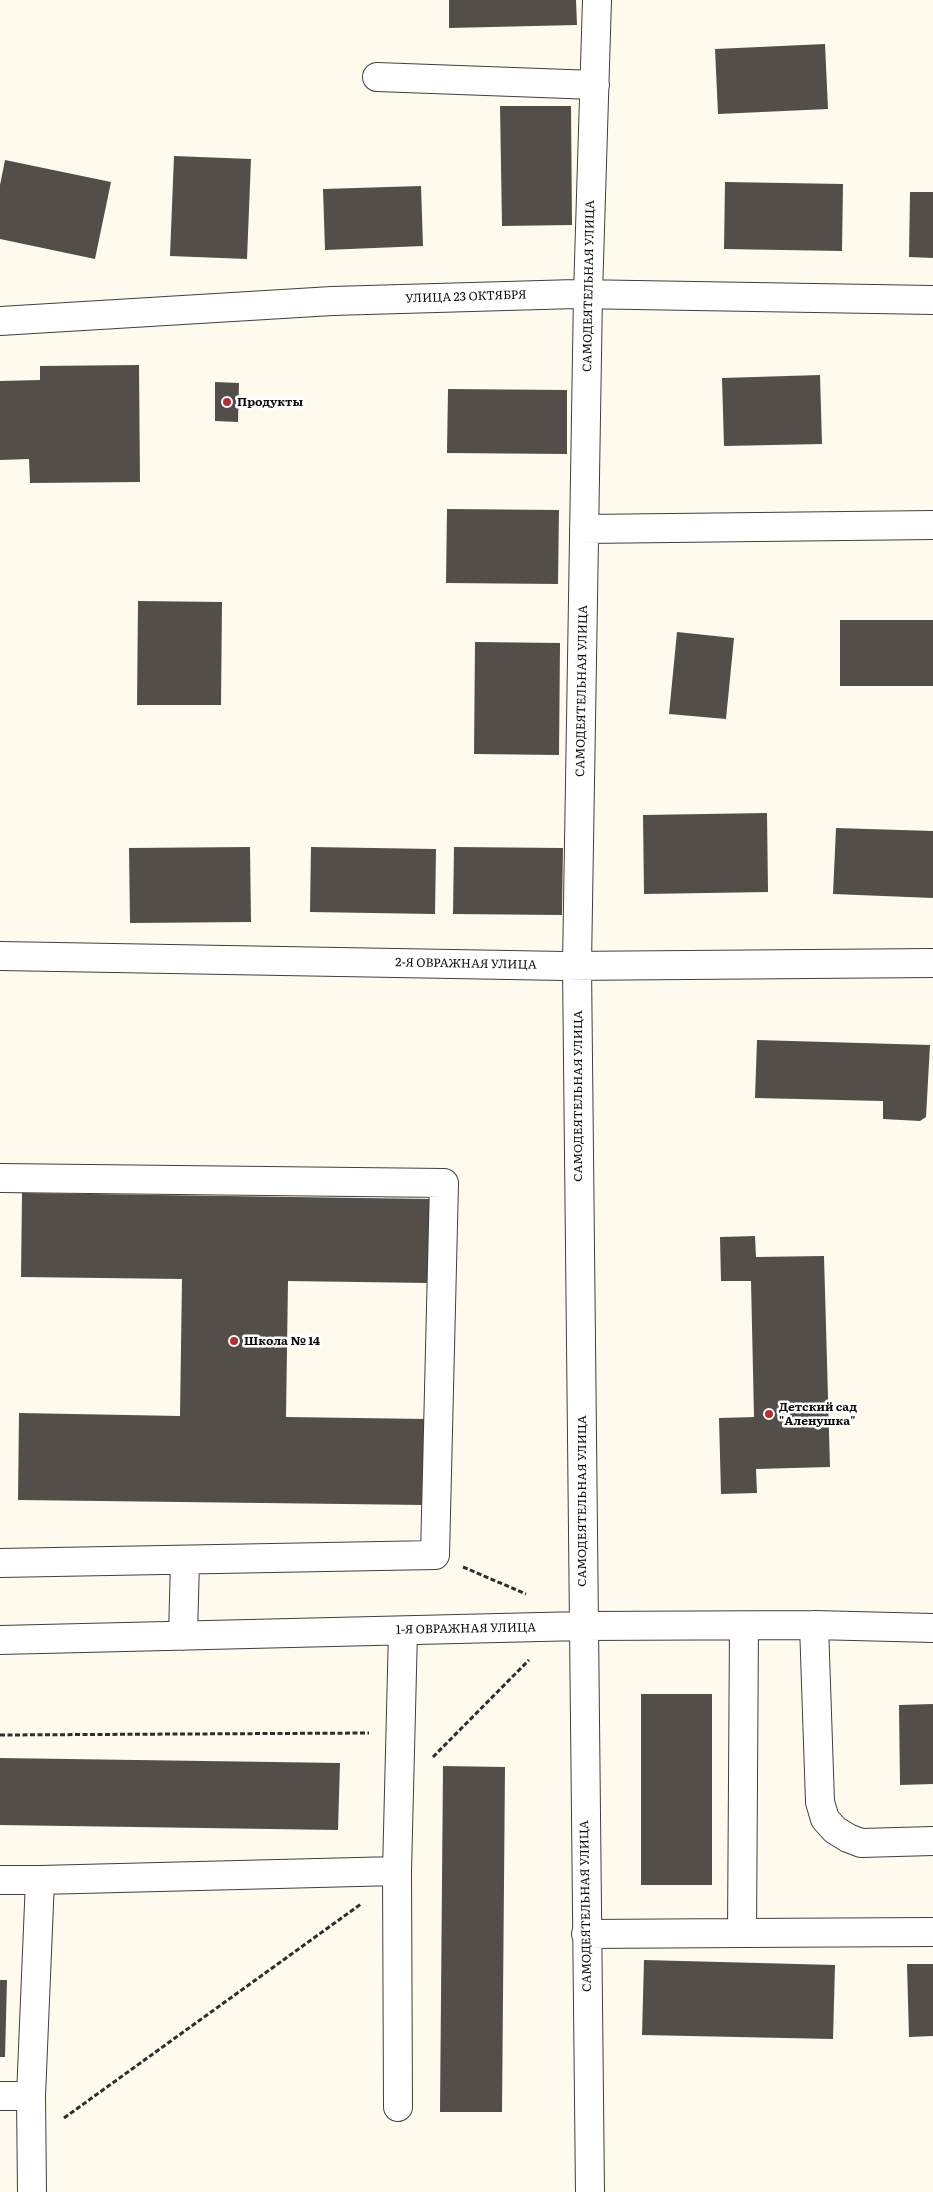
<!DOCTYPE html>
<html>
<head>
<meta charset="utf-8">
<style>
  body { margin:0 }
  canvas { display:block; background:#fefaed }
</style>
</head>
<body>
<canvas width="933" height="2192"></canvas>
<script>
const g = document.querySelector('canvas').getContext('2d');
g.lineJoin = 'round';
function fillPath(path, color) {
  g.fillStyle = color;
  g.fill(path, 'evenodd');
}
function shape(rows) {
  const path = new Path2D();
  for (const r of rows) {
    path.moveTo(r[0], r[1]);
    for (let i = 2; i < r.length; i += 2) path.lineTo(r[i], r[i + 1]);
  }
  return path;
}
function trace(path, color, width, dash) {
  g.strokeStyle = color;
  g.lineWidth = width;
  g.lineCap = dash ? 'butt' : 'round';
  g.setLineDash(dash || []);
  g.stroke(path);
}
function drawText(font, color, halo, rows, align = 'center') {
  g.font = font + ' Literata,serif';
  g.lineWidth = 5;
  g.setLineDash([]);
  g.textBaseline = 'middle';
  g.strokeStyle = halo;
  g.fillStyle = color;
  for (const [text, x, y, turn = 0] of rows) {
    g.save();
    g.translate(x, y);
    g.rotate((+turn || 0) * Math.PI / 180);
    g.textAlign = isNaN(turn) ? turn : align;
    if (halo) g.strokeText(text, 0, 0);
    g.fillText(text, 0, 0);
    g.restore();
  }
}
fillPath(shape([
  [449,0,576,0,577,25,449,28],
  [825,44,828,109,718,114,715,49],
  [500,106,571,106,572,225,502,226],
  [174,156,251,159,247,259,170,256],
  [5,160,111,182,95,259,0,239,0,185],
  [725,182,843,184,842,251,724,249],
  [421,186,423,246,325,250,323,189],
  [910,192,933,192,933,258,909,257],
  [139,365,140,482,30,483,29,459,0,460,0,381,40,380,40,366],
  [820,375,822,444,724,446,722,378],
  [215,382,239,383,238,422,215,421],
  [448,389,567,390,567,454,447,453],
  [447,509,559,510,558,584,446,583],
  [138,601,222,602,221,705,137,705],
  [840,620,933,620,933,686,840,686],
  [677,632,734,638,726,719,669,714],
  [475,642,560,643,559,755,474,754],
  [767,813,768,892,644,894,643,815],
  [836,828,933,831,933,898,833,894],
  [250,847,251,922,130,923,129,848],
  [311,847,436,849,435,914,310,912],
  [454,847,563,848,562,915,453,914],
  [757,1040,930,1045,926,1117,920,1121,883,1119,883,1101,755,1098],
  [22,1193,430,1199,429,1283,288,1281,286,1417,427,1419,425,1505,18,1500,19,1413,180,1416,182,1279,21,1277],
  [755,1236,756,1257,824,1256,830,1467,756,1469,757,1493,721,1494,719,1418,754,1417,751,1281,721,1281,720,1237],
  [641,1694,712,1694,712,1885,641,1885],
  [933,1704,933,1784,900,1785,899,1705],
  [0,1758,340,1763,338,1830,0,1825],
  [443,1766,505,1767,502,2112,440,2112],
  [644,1960,835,1965,833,2039,642,2035],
  [907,1964,933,1964,933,2036,909,2037],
  [0,1980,7,1980,5,2057,0,2057]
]), '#544e4a');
const minor = shape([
  [377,77,595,85],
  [0,321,332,301,576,294,933,300],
  [584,529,933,525],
  [0,956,565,966,933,963],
  [0,1178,444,1183,435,1555,0,1563],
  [814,1625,820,1802,825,1819,835,1830,848,1838,861,1843,933,1841],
  [183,1636,185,1560],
  [0,1640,582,1626,814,1625,933,1628],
  [397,1871,398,2107],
  [0,1880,40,1880,31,2096,0,2096],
  [40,1880,397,1871,403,1631],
  [742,1933,933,1932],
  [586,1934,742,1933,744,1626],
  [31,2096,32,2192],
  [590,2192,577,965,588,294,597,0]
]);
trace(minor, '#3f3f3f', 30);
trace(shape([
  [463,1567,526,1594],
  [0,1735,369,1733],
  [433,1757,529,1660],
  [64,2118,361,1904]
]), '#2e2e2e', 3, [5, 2.5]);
trace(minor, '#fff', 28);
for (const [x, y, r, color] of [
  [227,402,5,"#b13036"],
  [234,1341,5,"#b13036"],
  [769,1414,5,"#b13036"]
]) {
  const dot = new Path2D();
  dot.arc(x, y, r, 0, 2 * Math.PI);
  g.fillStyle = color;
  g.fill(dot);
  trace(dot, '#fff', 2);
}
drawText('12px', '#0c0c0c', '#fff', [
  ["САМОДЕЯТЕЛЬНАЯ УЛИЦА",589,286,-89],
  ["УЛИЦА 23 ОКТЯБРЯ",466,297,-2],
  ["САМОДЕЯТЕЛЬНАЯ УЛИЦА",582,691,-89],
  ["2-Я ОВРАЖНАЯ УЛИЦА",466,964,1],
  ["САМОДЕЯТЕЛЬНАЯ УЛИЦА",578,1096,-90],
  ["САМОДЕЯТЕЛЬНАЯ УЛИЦА",582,1501,-90],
  ["1-Я ОВРАЖНАЯ УЛИЦА",466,1629,-1],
  ["САМОДЕЯТЕЛЬНАЯ УЛИЦА",586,1906,-91]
]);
drawText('bold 12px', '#0c0c0c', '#fff', [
  ["Продукты",237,402],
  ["Школа № 14",244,1341],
  ["Детский сад",779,1407],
  ["\"Аленушка\"",779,1421]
], 'left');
</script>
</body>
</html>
